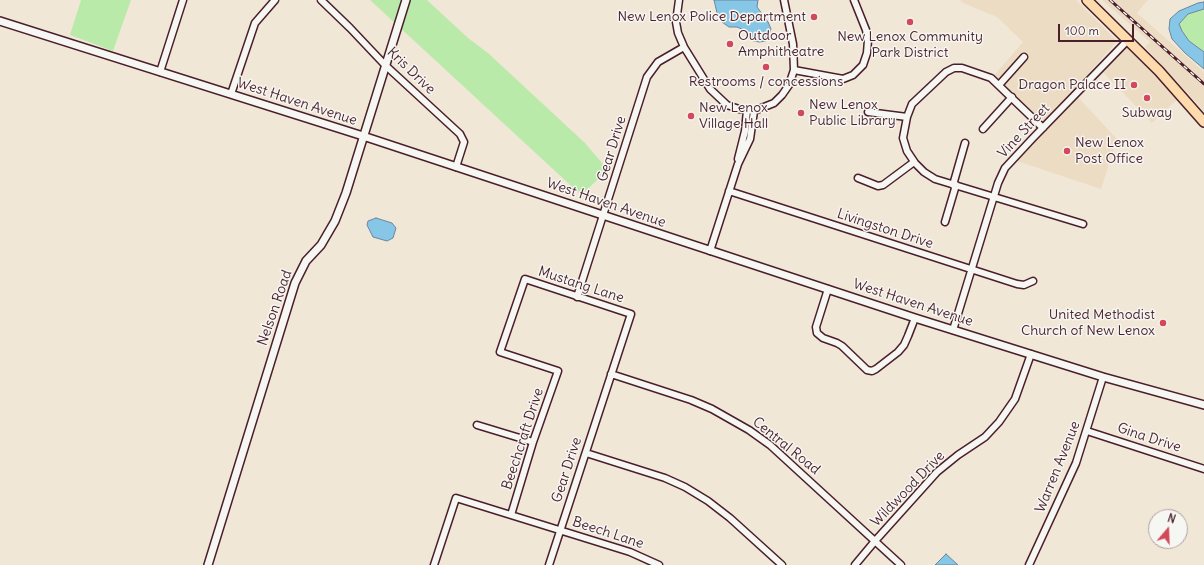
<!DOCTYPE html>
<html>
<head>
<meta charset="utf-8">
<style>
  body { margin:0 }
  #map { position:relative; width:1204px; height:565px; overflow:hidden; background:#f1e7d7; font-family:Delius,sans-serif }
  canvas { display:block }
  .north { position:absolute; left:1148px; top:509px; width:40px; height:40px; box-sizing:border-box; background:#f6f6f2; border:1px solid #b1a0a2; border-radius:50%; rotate:19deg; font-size:11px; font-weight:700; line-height:16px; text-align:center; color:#4a1f2b }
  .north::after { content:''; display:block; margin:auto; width:14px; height:18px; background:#d1495b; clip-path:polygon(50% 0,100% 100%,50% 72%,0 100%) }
  .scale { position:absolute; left:1058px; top:24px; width:76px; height:18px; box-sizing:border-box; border:2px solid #4a1f2b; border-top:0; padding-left:5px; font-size:12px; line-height:14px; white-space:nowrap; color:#4a1f2b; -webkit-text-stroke:3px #f6f6f2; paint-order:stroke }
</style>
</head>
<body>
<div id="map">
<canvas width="1204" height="565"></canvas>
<div class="north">N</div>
<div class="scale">100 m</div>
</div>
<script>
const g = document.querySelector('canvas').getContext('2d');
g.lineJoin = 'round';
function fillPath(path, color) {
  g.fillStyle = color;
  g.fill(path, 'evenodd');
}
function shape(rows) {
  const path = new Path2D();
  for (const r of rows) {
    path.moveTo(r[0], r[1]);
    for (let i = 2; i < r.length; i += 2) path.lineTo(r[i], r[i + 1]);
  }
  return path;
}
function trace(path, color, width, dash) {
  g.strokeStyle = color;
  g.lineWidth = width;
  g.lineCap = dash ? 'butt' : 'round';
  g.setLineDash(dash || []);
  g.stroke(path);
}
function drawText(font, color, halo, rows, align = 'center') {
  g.font = font + ' Delius,sans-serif';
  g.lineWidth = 3;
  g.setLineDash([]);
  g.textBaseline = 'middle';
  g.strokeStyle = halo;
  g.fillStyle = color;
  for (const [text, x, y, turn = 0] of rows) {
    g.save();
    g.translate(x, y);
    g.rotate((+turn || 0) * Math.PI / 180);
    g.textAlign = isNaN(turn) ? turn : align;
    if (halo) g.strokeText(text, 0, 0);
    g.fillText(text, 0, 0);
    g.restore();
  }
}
fillPath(shape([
  [960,0,1076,0,1117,41,1041,128,990,80,1023,42,997,17,963,3],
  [1102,0,1148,0,1137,13,1204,72,1204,111,1145,47,1150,42],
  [1128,42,1181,96,1152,123,1100,69],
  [1076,95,1117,139,1101,189,1014,160]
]), '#eddcc4');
fillPath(shape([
  [81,0,131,0,113,51,70,35],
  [370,0,427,0,468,38,488,53,585,143,608,170,581,195],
  [1204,9,1204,52,1189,41,1182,31,1179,24,1188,14]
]), '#baeaaa');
const water = shape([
  [714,0,758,0,757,7,768,22,771,29,769,35,766,41,759,42,750,40,744,30,737,27,729,27,722,22,718,17,714,0],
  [1204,2,1204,9,1188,14,1179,24,1182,31,1189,41,1204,52,1204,69,1185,53,1172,39,1169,29,1170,19,1179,11,1198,3,1204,2],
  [376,218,392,223,396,228,393,238,387,241,373,237,367,225,368,221,376,218],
  [946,554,958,565,935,565,946,554]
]);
fillPath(water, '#86c7e7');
trace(water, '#6e849c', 1);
const minor = shape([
  [321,0,350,28,385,65,460,134,464,142,456,167],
  [679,0,676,22,678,33,684,47,710,89,727,105,739,109,754,111,774,103,782,95,789,85,794,70,793,44,784,0],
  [794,70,843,79,853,75,863,65,867,53,868,40,866,30,854,0],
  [160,72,183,0],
  [999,85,1024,57],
  [231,94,255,23,275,0],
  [868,112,907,117],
  [1043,128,991,78,962,68,954,68,946,72,912,104,907,117,903,138,907,151,915,163,924,172,935,179,1083,224],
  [983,129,1012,97],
  [738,159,745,131,747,110],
  [858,178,878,186,883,185,914,162],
  [953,185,965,143],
  [729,191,1017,284,1024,285,1033,281],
  [945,222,956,185],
  [710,251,738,164,750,139,754,111],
  [828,289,816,327,817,333,823,338,837,343,842,346,867,370,872,371,876,369,898,352,904,345,908,336,915,318],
  [577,297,647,77,658,62,684,47],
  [953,330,998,183,1005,168,1032,139,1128,40],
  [611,374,691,400,712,409,749,430,770,445,901,565],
  [477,425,533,442],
  [1087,431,1204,469],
  [586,453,665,478,685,487,708,501,730,518,782,565],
  [511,515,533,442,558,371,500,352,525,279,631,314,549,565],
  [434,565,456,498,630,552,659,565],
  [855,565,875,541,937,472,958,455,985,437,999,422,1015,399,1031,354],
  [1029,565,1076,463,1103,377]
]);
const tertiary = shape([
  [0,21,363,136,915,318,1103,377,1204,405],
  [208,565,295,283,306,261,321,245,335,221,346,193,406,0]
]);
const primary = shape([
  [1087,0,1159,71,1204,122]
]);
trace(minor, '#4a1f2b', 9);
trace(tertiary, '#4a1f2b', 10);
trace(primary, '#4a1f2b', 12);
trace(minor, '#f6f6f2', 6);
trace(tertiary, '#f6f6f2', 7);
trace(primary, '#fedbac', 9);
const rail = shape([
  [1110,0,1204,84]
]);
trace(rail, '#4a1f2b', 3);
trace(rail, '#f6f6f2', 1.5, [4.5]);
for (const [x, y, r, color] of [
  [814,17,4,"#d1495b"],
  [910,22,4,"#d1495b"],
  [730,44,4,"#d1495b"],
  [766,67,4,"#d1495b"],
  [1134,85,4,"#d1495b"],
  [1147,98,4,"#d1495b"],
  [801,113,4,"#d1495b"],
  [691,116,4,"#d1495b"],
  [1067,151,4,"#d1495b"],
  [1163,323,4,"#d1495b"]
]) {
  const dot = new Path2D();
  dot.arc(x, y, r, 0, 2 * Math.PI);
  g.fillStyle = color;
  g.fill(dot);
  trace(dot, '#f6f6f2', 1.5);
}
drawText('14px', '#4a1f2b', '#f6f6f2', [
  ["New Lenox Police Department",806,17,"right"],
  ["Outdoor",738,36],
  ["Amphitheatre",738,52],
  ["New Lenox Community",910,37,"center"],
  ["Park District",910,53,"center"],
  ["Restrooms / concessions",766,82,"center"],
  ["Dragon Palace II",1126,85,"right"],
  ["New Lenox",809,105],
  ["Public Library",809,121],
  ["New Lenox",699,108],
  ["Village Hall",699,124],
  ["Subway",1147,113,"center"],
  ["New Lenox",1075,143],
  ["Post Office",1075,159],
  ["United Methodist",1155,315,"right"],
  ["Church of New Lenox",1155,331,"right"]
], 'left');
drawText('14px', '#4a1f2b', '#f6f6f2', [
  ["Kris Drive",411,71,44],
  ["West Haven Avenue",297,102,18],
  ["Vine Street",1024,131,-47],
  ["Gear Drive",612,149,-73],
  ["West Haven Avenue",606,203,19],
  ["Livingston Drive",885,229,18],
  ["Mustang Lane",581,285,18],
  ["West Haven Avenue",913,303,18],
  ["Nelson Road",275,308,-71],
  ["Gina Drive",1149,438,18],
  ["Beechcraft Drive",523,439,-72],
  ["Central Road",786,446,39],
  ["Warren Avenue",1058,467,-68],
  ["Gear Drive",567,470,-72],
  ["Wildwood Drive",908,489,-46],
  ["Beech Lane",608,533,18]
]);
</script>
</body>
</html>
